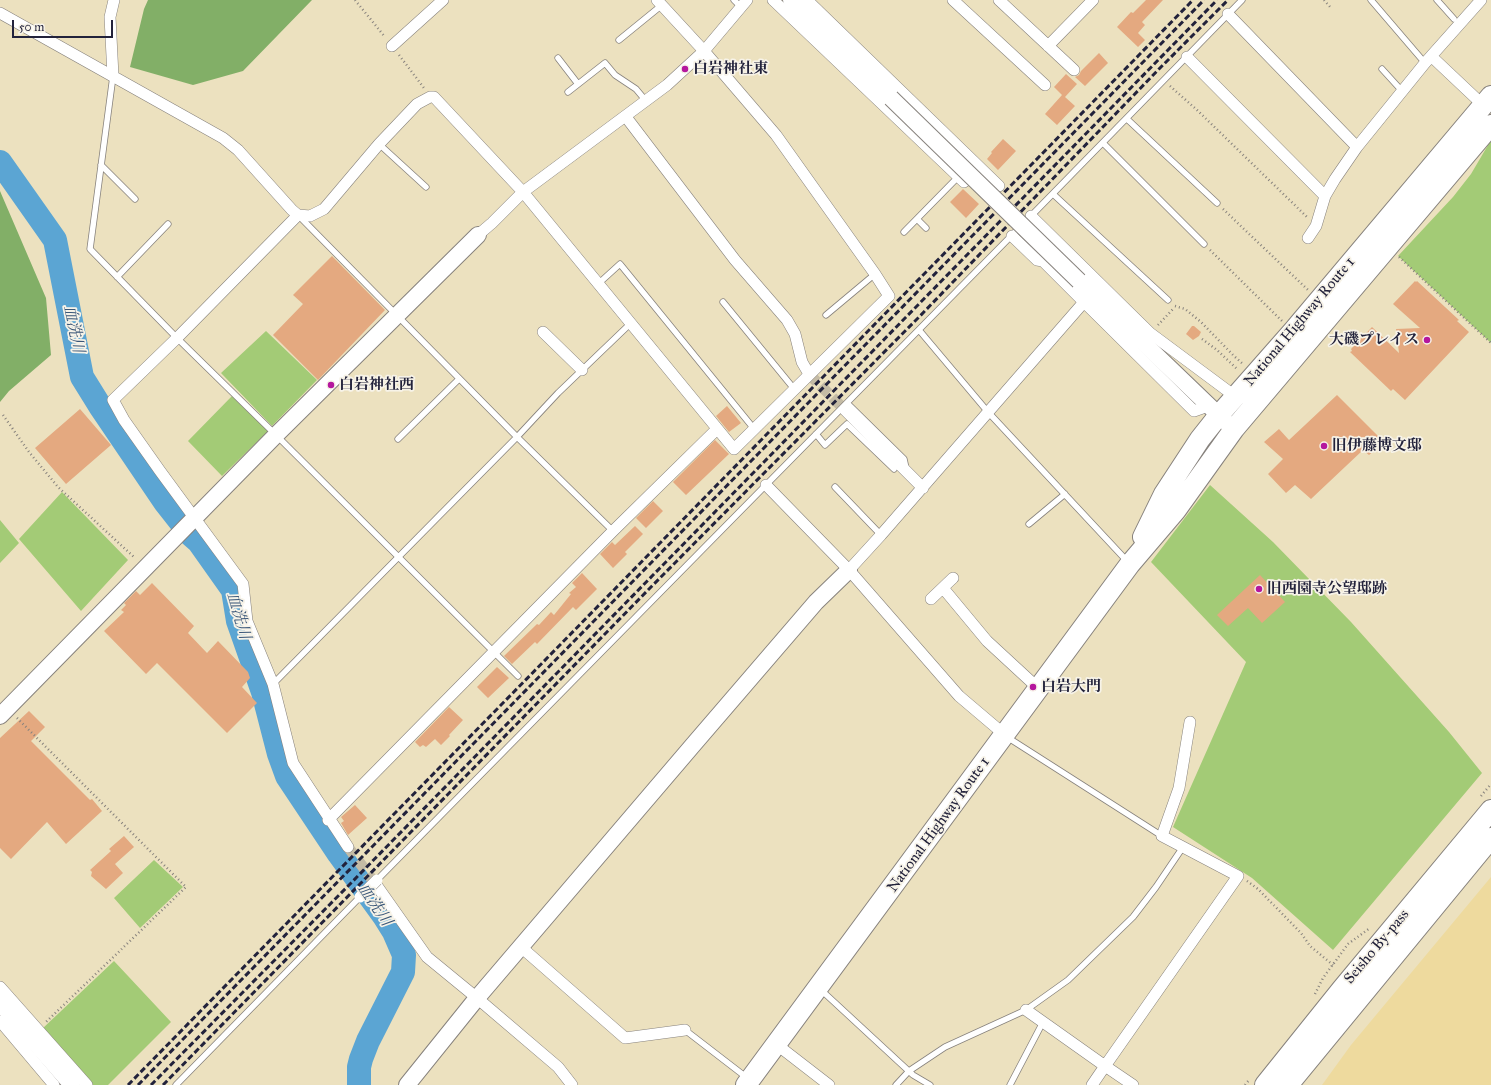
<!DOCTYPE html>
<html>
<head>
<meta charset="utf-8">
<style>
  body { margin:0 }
  #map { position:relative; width:1491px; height:1085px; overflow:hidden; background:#ece1bf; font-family:"IM FELL Great Primer",serif }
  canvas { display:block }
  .scale { position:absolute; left:12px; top:20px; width:101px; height:18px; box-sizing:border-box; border:2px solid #22223b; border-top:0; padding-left:5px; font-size:12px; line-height:14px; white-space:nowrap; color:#22223b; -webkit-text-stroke:3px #f7f3e8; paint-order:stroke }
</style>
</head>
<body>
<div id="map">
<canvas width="1491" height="1085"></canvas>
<div class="scale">50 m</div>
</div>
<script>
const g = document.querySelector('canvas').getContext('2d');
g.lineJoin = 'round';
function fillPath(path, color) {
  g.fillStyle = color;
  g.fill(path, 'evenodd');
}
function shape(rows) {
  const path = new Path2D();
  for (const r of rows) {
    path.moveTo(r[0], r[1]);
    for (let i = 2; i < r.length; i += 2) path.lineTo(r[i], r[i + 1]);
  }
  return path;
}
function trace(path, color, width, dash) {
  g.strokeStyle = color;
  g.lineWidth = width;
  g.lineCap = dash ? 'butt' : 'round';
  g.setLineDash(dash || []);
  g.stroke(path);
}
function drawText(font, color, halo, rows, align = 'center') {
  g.font = font + ' "IM FELL Great Primer","Noto Serif JP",serif';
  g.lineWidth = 3.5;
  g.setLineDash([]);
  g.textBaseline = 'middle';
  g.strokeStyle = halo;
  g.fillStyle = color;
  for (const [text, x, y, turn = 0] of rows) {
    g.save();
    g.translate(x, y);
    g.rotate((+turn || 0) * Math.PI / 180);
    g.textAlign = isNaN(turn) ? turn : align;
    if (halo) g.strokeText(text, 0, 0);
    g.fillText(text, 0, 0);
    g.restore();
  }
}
fillPath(shape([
  [1491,140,1491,343,1398,256,1453,197,1471,174],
  [266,331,317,380,272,426,221,373],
  [232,396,268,431,222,476,188,441],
  [1210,485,1273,542,1351,622,1449,732,1482,773,1333,950,1252,878,1173,827,1246,662,1151,562],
  [62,492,128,560,81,611,19,539],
  [0,520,19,543,0,563],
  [154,860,183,887,140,928,114,898],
  [114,961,171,1022,108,1085,90,1085,42,1029]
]), '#a3cb76');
fillPath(shape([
  [148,0,312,0,243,71,193,85,130,67,144,9],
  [0,191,46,298,51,355,9,391,0,402]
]), '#82af67');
fillPath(shape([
  [1491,877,1491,1085,1322,1085,1351,1045]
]), '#eeda9e');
trace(shape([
  [0,162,55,240,82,377,100,406,165,502,191,535,199,542,233,590,238,621,263,692,279,754,287,776,339,854,384,916,394,932,404,955,403,972,368,1041,361,1059,359,1067,359,1085]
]), '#5ba5d3', 24);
fillPath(shape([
  [1146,0,1163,0,1142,22,1145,25,1138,33,1145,40,1138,47,1117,27,1131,12,1133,13],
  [1099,53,1108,63,1085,86,1075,77,1079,75,1081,71],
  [1066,74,1077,84,1065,97,1075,106,1057,125,1045,114,1062,95,1054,87],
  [1003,139,1016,151,998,170,987,159,992,153,991,152],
  [963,189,979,204,966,218,950,202],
  [332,256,385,310,318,380,273,335,303,304,293,295],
  [1415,281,1416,282,1417,281,1459,320,1457,321,1469,332,1405,400,1393,389,1391,391,1350,352,1352,351,1351,349,1372,327,1399,353,1396,329,1420,328,1393,304],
  [1192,326,1194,326,1201,332,1199,336,1193,340,1186,334],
  [1337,395,1384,442,1369,455,1363,450,1311,499,1295,485,1286,493,1268,474,1283,459,1264,442,1279,429,1289,440],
  [727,406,741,423,729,432,716,416],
  [80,409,111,445,66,484,35,448],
  [715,440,729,454,686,495,673,482],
  [653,501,663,511,646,528,636,518],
  [635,526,643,534,625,552,627,554,613,568,600,554,612,542,615,545],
  [582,573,597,589,576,610,573,607,537,644,535,642,512,664,504,656,537,624,539,625,551,612,554,615,571,594,569,593,576,587,572,583],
  [1260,575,1285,602,1262,623,1248,608,1228,626,1217,615],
  [152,583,194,626,188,633,207,653,218,641,248,672,250,678,242,687,257,703,227,733,157,663,146,674,104,631,124,612,121,610,126,605,124,603,136,591,140,595],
  [497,667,509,678,488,698,477,687],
  [449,707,463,720,449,735,450,736,441,745,435,739,426,747,423,745,420,747,415,742],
  [29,711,45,727,31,741,90,800,92,799,102,811,66,844,47,822,11,859,0,848,0,738],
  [355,805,367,818,348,835,341,823,344,821,341,817],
  [124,836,134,847,115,864,123,873,106,889,91,876,92,872,90,870,111,851,109,849]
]), '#e4a980');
trace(shape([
  [809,374,845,410],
  [348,847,377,886]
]), '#c4bba5', 11, [11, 5.5]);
const lane = shape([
  [734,0,741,7],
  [1371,0,1425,63],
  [1437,0,1454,19],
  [619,40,662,5],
  [558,58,578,84],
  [1382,69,1402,91],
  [113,76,90,249,177,338,276,435,518,676],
  [568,92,605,63,615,75,636,89,646,101],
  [1127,119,1217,203],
  [1103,143,1204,244],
  [379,144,426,187],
  [101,165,135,199],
  [1053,194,1168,300],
  [300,217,517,437,613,531],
  [1030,217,1242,0],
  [917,219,926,228],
  [904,232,958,177],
  [117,277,168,224],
  [598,284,620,264,755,430],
  [723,302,795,390],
  [826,315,875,274],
  [919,330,988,412,1127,561],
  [847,403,904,459,906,468],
  [816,434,825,445,847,424,894,469],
  [398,439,459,379],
  [835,487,881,535],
  [1029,524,1065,494],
  [273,684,517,437,558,393,631,323],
  [1007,737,1162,836],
  [377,880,1021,226],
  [820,989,913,1075,930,1085],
  [685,1030,746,1077],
  [176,1085,360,897],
  [896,1085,909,1071,945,1047,1026,1010,1068,980,1133,917,1156,887,1183,847],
  [1010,1085,1043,1022]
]);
const street = shape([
  [773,0,964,182],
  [807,0,999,186],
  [953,0,1045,85],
  [999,0,1074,70],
  [0,13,223,138,238,150,292,210,298,215,310,216,324,209,379,144,417,104,430,97,434,97,523,192,734,449,889,296,875,274,776,135,704,51,657,0],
  [1228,14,1357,147],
  [392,46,443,0],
  [1048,46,1093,0],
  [1431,56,1483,105],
  [1187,57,1325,196],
  [113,76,110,17,114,0],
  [626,117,735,260,787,320,795,334,802,362,809,374],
  [298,215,177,338,113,400,124,420,160,471,243,584,247,621,273,684,293,763,348,847],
  [1031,216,1150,333,1236,397],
  [478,235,492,223,523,192,667,85,704,51,747,0],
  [1012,236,1037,260,1043,261,1084,302],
  [1308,238,1316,226,1325,196,1335,179,1357,147,1425,63,1481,0],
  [543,332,582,370],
  [845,410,923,488],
  [766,485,849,570,959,696,1005,735],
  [849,570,881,535,1084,302,1194,411,1208,406],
  [943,588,987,641,1039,689],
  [931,599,953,578],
  [328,820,613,531,717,429],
  [377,886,427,957,477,998,558,1067,572,1085],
  [521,947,625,1038,685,1030],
  [0,987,87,1085],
  [1026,1010,1105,1066,1238,876,1162,836,1179,788,1190,722],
  [0,1021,54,1085],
  [776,1044,829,1085],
  [1092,1085,1105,1066,1133,1085]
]);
const secondary = shape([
  [791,0,891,98],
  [1079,281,1228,424],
  [0,716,276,435,478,235],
  [0,1003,72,1085],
  [407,1085,477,998,693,745,816,602,849,570]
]);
const highway = shape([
  [1143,537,1164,494,1200,439,1219,415,1293,331,1491,96],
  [746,1085,1130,564,1176,510,1234,429,1491,125],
  [1265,1085,1342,989,1491,810],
  [1288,1085,1491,838]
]);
trace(lane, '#87827d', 7);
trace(street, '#87827d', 12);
trace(secondary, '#87827d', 18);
trace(highway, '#87827d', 22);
trace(shape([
  [355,0,385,37],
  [1324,0,1331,8],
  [399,55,424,88],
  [1170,86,1197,110,1307,217],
  [1223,209,1308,290],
  [1210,250,1282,321],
  [1399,257,1491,343],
  [1175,306,1185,309,1201,322,1234,356,1243,364],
  [1158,325,1174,308],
  [1202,339,1217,350,1238,370],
  [3,415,29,452,58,487,135,558],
  [17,718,186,887,46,1022],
  [1481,796,1491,784],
  [1247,881,1258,889,1301,933,1310,946,1333,965],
  [1315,994,1323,978,1348,944,1370,928],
  [1245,1085,1249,1080]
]), '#87827d', 2.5, [1, 3]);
trace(lane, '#fff', 5.5);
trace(street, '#fff', 11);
trace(secondary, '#fff', 16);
trace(highway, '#fff', 20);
trace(shape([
  [128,1085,1193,0],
  [138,1085,1204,0],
  [151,1085,353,881,1217,0],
  [163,1085,651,587,920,316,1159,69,1228,0]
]), '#22223b', 3, [6, 3]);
const streetBridge = shape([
  [360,897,377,880]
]);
const secondaryBridge = shape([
  [891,98,1079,281]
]);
trace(streetBridge, '#87827d', 12, []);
trace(secondaryBridge, '#87827d', 18, []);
trace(streetBridge, '#fff', 11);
trace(secondaryBridge, '#fff', 16);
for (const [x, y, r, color] of [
  [685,69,4,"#b5179e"],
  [1427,340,4,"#b5179e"],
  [331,385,4,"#b5179e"],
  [1324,446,4,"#b5179e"],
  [1259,589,4,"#b5179e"],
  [1033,687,4,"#b5179e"]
]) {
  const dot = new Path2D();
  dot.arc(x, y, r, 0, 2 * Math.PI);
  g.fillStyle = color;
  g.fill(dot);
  trace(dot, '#f7f3e8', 1.5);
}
drawText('bold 15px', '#22223b', '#f7f3e8', [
  ["白岩神社東",693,69],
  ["大磯プレイス",1419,340,"right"],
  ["白岩神社西",339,385],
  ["旧伊藤博文邸",1332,446],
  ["旧西園寺公望邸跡",1267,589],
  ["白岩大門",1041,687]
], 'left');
drawText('15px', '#22223b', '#f7f3e8', [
  ["National Highway Route 1",1300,322,-50],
  ["National Highway Route 1",939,825,-54],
  ["Seisho By-pass",1377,947,-50]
]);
drawText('italic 16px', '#395678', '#f7f3e8', [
  ["血洗川",73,329,78],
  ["血洗川",238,616,74],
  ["血洗川",374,905,56]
]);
</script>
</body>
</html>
